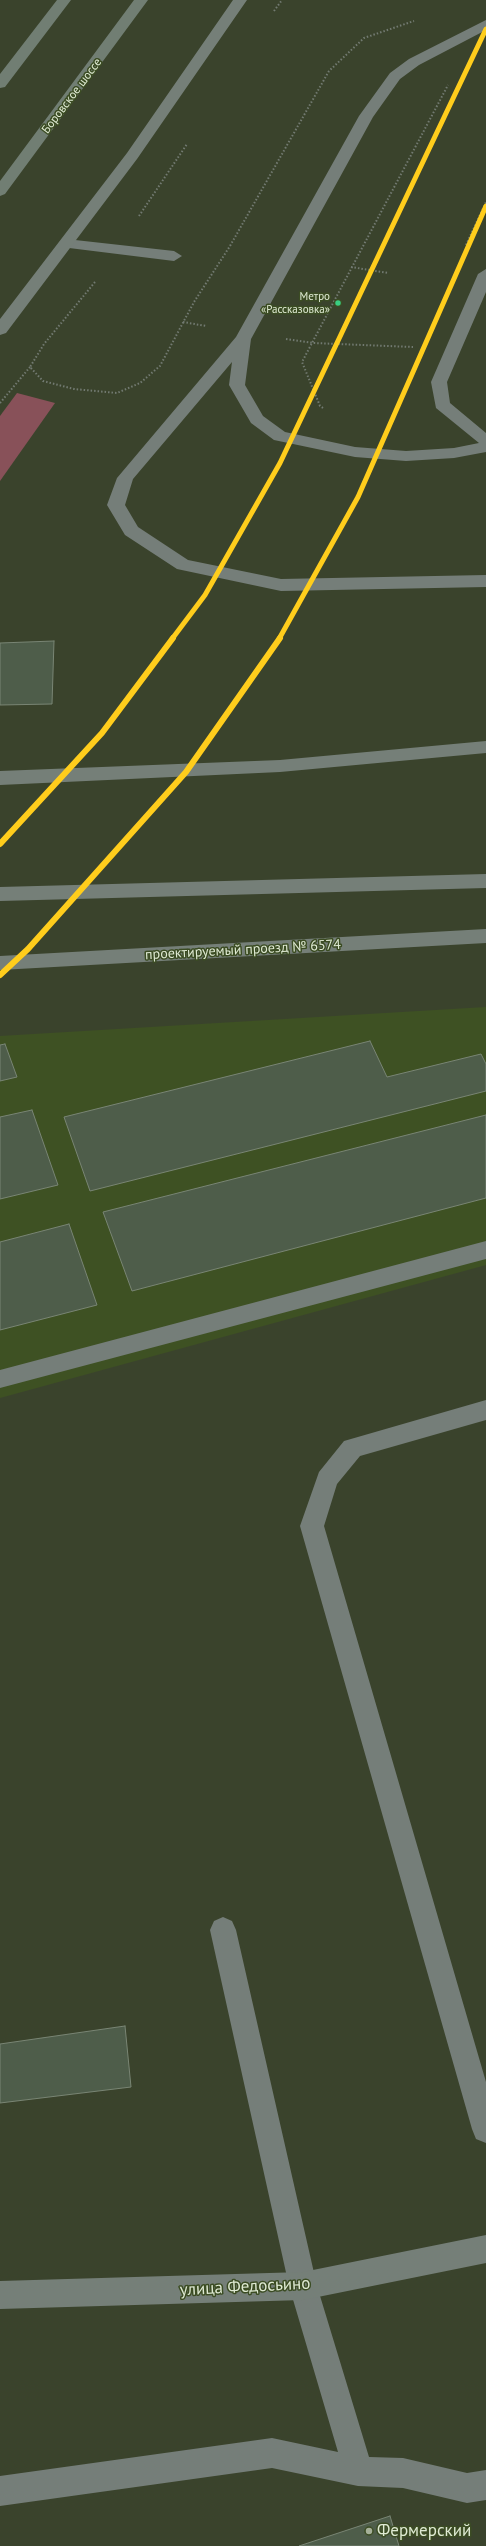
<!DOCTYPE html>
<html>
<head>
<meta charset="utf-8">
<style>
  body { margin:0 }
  canvas { display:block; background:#3a432c }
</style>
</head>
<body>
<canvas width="486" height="2546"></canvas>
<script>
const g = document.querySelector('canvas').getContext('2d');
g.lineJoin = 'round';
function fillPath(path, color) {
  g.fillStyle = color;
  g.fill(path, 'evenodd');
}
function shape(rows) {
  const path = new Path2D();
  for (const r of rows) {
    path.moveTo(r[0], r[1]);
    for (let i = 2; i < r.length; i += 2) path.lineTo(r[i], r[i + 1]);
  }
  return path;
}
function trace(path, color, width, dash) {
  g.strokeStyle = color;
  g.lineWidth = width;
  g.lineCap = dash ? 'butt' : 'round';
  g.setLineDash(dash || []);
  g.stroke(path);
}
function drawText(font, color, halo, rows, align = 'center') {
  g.font = font + ' "PT Sans",sans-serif';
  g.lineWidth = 3;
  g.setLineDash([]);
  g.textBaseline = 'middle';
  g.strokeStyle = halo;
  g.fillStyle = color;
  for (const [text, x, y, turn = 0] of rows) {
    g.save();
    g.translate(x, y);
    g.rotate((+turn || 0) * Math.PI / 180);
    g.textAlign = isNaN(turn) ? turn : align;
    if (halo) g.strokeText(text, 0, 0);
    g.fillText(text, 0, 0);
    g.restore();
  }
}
fillPath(shape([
  [486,1007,486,1265,0,1398,0,1036]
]), '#3e5123');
fillPath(shape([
  [17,393,55,403,0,481,0,416]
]), '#885159');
const building = shape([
  [54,641,52,704,0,705,0,643,54,641],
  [370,1041,387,1077,481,1054,486,1064,486,1091,90,1191,64,1117,370,1041],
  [5,1044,17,1077,0,1081,0,1045,5,1044],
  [32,1110,58,1185,0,1199,0,1117,32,1110],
  [486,1115,486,1198,132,1291,103,1212,486,1115],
  [69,1224,97,1305,0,1330,0,1242,69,1224],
  [125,2026,131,2087,0,2103,0,2044,125,2026],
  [390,2516,399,2546,299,2546,390,2516]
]);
fillPath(building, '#4e5d4a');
trace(building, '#798574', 1);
trace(shape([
  [274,11,282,0],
  [139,216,187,144],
  [466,245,486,202],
  [351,267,388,273],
  [95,282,44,344,30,367,43,381,74,389,117,393,140,383,160,366,194,302,230,246,329,71,364,38,414,21],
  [183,322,206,326],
  [286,339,313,343,413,347],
  [0,403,30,367],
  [323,408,320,406,302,362,448,85]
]), '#727a71', 2, [1.5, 2]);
fillPath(shape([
  [486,20,486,30,419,65,400,79,373,117,251,339,245,385,263,416,285,432,355,447,406,451,454,448,479,443,436,408,431,382,478,274,486,269,486,292,447,382,450,403,486,433,486,452,454,458,406,461,355,457,274,440,251,423,229,385,232,362,133,479,125,505,138,527,188,560,281,579,486,575,486,587,281,591,177,569,125,535,107,505,117,478,236,337,359,116,390,73,409,59,486,20],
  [66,239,174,251,182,256,174,261,61,247,58,244,66,239],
  [486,1241,486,1259,0,1388,0,1370,486,1241],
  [486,1400,486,1420,360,1456,337,1484,324,1526,486,2082,486,2143,476,2139,472,2129,300,1526,319,1472,344,1441,486,1400],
  [223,1917,232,1921,236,1930,317,2286,369,2457,403,2458,467,2473,486,2470,486,2500,467,2503,403,2488,358,2486,272,2468,0,2506,0,2476,272,2438,338,2452,289,2286,210,1930,214,1921,223,1917]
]), '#757e79');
fillPath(shape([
  [233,0,247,0,137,159,6,333,0,335,0,319,127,153,233,0],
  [486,741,486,753,280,772,0,785,0,771,280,760,486,741],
  [486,874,486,888,0,901,0,887,486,874],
  [486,929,486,943,0,970,0,956,486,929],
  [486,2235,486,2263,303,2300,0,2309,0,2281,303,2272,486,2235]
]), '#757f78');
fillPath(shape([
  [57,0,71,0,5,87,0,88,0,74,57,0],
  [134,0,148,0,5,194,0,196,0,181,134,0]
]), '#717e73');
trace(shape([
  [172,639,205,595,280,463,486,29],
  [279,639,358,497,486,206]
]), '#ffcd1c', 5);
trace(shape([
  [0,844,102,733,173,638],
  [0,975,28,949,186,772,280,638]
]), '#ffcd1c', 6);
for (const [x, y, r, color] of [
  [338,303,3.5,"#3ace82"],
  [369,2531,4,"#a5b099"]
]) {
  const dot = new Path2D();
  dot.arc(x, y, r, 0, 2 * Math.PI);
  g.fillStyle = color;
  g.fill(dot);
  trace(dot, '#3b4c23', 1.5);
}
drawText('11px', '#dfead3', '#3b4c23', [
  ["Метро",330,297],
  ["«Рассказовка»",330,310]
], 'right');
drawText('12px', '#dfead3', '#3b4c23', [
  ["Боровское шоссе",72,96,-53]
]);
drawText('14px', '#dfead3', '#3b4c23', [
  ["проектируемый проезд № 6574",243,950,-3]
]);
drawText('17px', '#dfead3', '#3b4c23', [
  ["улица Федосьино",245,2287,-3]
]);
drawText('17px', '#dfead3', '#3b4c23', [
  ["Фермерский",377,2531]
], 'left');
</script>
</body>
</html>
